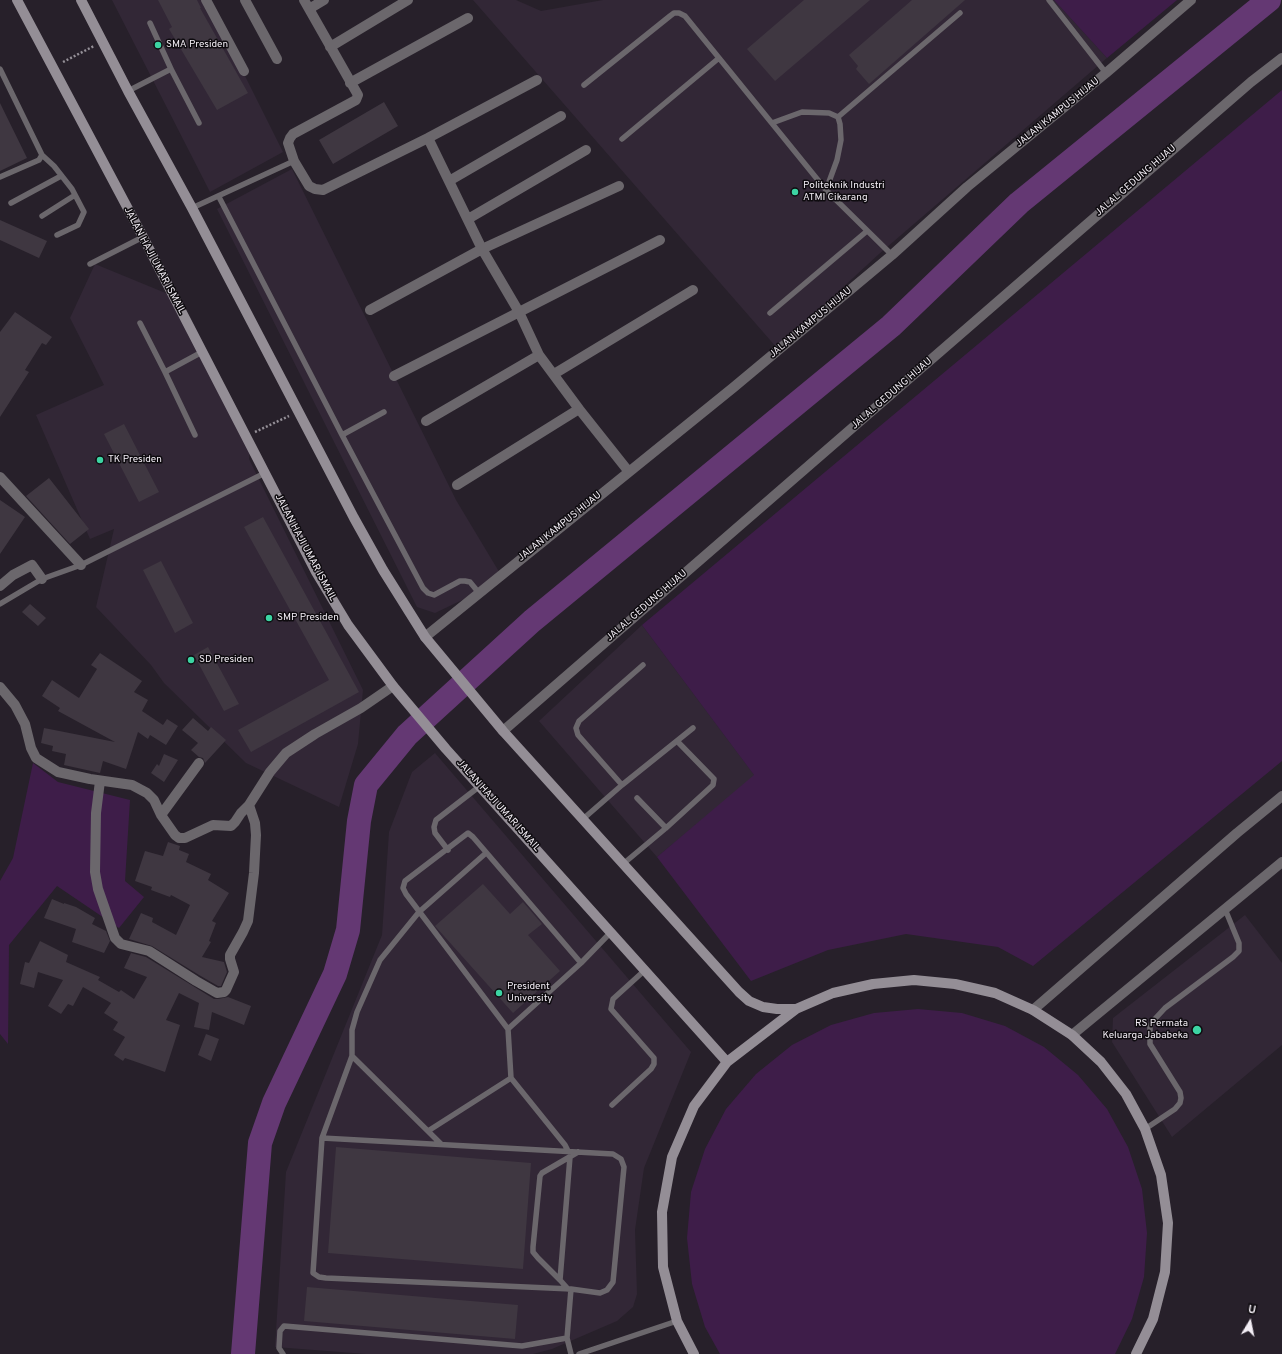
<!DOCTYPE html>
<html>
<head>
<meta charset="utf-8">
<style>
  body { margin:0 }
  #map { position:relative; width:1282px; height:1354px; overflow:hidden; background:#27202a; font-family:Overpass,sans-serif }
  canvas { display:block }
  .north { position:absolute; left:1230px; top:1302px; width:40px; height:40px; -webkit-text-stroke:3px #0e0b0f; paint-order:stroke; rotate:10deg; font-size:11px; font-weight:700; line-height:16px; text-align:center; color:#f3eef5 }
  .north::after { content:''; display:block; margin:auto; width:14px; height:18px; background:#f3eef5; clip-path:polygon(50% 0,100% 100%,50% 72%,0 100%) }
</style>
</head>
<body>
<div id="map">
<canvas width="1282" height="1354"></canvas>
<div class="north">U</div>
</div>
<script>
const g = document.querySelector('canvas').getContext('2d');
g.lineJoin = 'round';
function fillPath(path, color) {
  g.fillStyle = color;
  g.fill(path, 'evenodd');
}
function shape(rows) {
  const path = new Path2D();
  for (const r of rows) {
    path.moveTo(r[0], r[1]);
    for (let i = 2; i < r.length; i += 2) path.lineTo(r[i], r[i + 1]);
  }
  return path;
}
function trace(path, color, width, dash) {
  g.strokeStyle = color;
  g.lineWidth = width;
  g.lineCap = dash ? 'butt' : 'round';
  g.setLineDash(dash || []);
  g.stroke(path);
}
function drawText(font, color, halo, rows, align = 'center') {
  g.font = font + ' Overpass,sans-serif';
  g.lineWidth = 3;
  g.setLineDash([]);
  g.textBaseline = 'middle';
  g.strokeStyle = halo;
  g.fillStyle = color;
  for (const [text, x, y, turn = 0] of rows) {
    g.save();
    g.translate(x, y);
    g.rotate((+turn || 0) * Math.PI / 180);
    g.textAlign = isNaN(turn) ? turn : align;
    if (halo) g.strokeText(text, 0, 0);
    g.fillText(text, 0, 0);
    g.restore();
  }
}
fillPath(shape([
  [112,0,207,0,283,152,210,192],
  [473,0,516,0,541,11,603,0,1054,0,1107,58,879,254,777,348],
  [292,169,456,500,504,580,435,613,417,607,217,209],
  [95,264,168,294,250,449,249,459,363,690,358,744,339,807,246,763,164,683,151,665,96,607,114,529,90,539,36,415,104,385,70,318],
  [642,625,755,776,657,857,539,721],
  [435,753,691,1052,644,1168,635,1230,637,1294,633,1307,617,1321,552,1349,533,1354,366,1354,275,1347,286,1172,382,935,389,832,412,772],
  [1245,915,1282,963,1282,1045,1172,1137,1112,1042,1113,1018]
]), '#322736');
fillPath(shape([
  [1054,0,1177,0,1107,58],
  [1282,90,1282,761,1033,966,998,947,906,934,828,950,751,981,657,857,754,775,642,625],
  [33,763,58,782,130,800,125,881,144,897,119,928,57,886,9,945,8,1044,0,1034,0,881,13,858],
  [918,1009,962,1013,1005,1026,1044,1047,1078,1075,1107,1109,1128,1147,1142,1189,1147,1233,1144,1277,1132,1319,1115,1354,720,1354,705,1327,692,1284,687,1238,691,1192,705,1149,726,1109,756,1074,792,1045,831,1025,874,1013]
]), '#3e1d49');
trace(shape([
  [243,1354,260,1143,274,1103,335,974,348,930,359,821,366,785,407,735,532,621,891,326,1019,203,1269,0]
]), '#643873', 24);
fillPath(shape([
  [158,0,197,0,201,8,200,8,248,93,217,110,169,29,172,27],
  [804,0,870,0,775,81,747,49],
  [912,0,965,0,869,84,856,69,858,66,849,55],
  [384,102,398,126,333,164,319,140],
  [0,103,27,158,0,171],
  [0,220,47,241,39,258,0,240],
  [15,312,52,337,46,345,42,343,25,370,29,372,0,417,0,332],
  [124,424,159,492,139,502,104,434],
  [49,478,89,529,70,544,26,496],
  [0,500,25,517,0,554],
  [263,517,359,692,251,752,238,730,329,680,244,527],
  [161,561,193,623,175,633,143,570],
  [30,604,46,618,38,626,22,612],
  [208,647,239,704,224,711,194,655],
  [100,653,142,681,134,692,148,700,142,711,163,725,167,719,178,726,166,745,150,735,148,739,138,732,126,769,103,761,100,773,64,765,66,754,52,751,53,746,41,743,44,728,115,742,58,711,60,708,42,696,52,680,79,698,97,669,91,665],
  [193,718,208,731,211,727,226,740,205,763,203,758,199,757,191,750,198,743,182,730],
  [164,754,178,760,164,782,151,773,157,764,159,766],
  [168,842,180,846,179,850,189,854,186,862,211,874,208,880,229,893,212,921,216,923,209,941,211,942,202,957,224,962,227,972,221,986,218,986,199,975,152,946,129,939,141,913,153,918,152,922,176,935,190,905,171,895,170,897,151,890,152,887,135,881,145,851,163,856],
  [483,884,510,914,523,902,542,924,528,935,560,971,513,1013,435,926],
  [52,899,64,904,64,903,76,907,95,918,92,924,106,931,110,941,104,953,72,942,76,929,44,918],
  [40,941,68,955,66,962,100,977,98,980,119,992,121,990,134,999,147,977,124,968,131,953,146,957,214,999,218,999,228,997,251,1006,244,1025,212,1012,209,1030,194,1027,199,1003,179,993,166,1020,180,1025,165,1072,125,1058,123,1061,114,1055,125,1037,113,1030,118,1022,104,1013,111,1003,83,987,73,1006,68,1004,61,1014,48,1006,63,980,38,972,34,988,20,984,25,962,29,963],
  [206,1034,219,1039,211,1061,198,1055],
  [336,1147,531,1163,523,1269,328,1253],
  [307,1287,518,1305,515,1339,304,1321]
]), '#3f3741');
trace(shape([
  [63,62,94,46],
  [255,432,289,416]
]), '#959098', 2.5, [2, 2]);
trace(shape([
  [1049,0,1106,73],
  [0,69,42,155,54,166,72,189,84,212,78,225,57,235],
  [171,69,199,123],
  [584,85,670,16,674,13,679,13,685,16,826,190,892,255],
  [128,91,171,69,150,23],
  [838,117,960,13],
  [772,123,802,112,829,113,838,117,840,124,841,140,837,160,826,190],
  [622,139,719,58],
  [0,177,39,160,42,155],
  [219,197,342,435,423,588,428,593,434,595,460,581,465,581,470,582,479,593],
  [11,203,61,176],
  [192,208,294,161],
  [42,216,75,195],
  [90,264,143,237],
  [770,313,867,231],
  [140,323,165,372],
  [195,435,165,372,202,352],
  [342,435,384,412],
  [0,604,42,579,81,565,265,473],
  [622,785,578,735,576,728,579,721,643,665],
  [637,798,666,828],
  [583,819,622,785,693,728],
  [448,850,435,833,434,827,436,820,480,786],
  [623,864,666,828,713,785,714,779,677,741],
  [508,1029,581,963,611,932],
  [352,1056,441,1144],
  [612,1105,651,1069,654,1064,654,1058,611,1009,613,999,645,970],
  [1145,1129,1175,1109,1180,1103,1181,1098,1180,1092,1150,1044,1150,1026,1153,1021,1165,1008,1233,957,1239,951,1239,943,1225,909],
  [428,1131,511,1078],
  [322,1138,613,1154,621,1159,624,1167,613,1282,607,1290,600,1293,571,1289,326,1278,319,1277,313,1273,322,1138,352,1056,352,1030,357,1012,380,960,419,912,486,853],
  [568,1151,565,1145,511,1078,508,1029,406,894,403,888,405,881,468,833,473,837,581,963],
  [560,1280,570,1157],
  [568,1289,560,1280,538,1258,533,1252,533,1247,540,1176,542,1173,578,1152],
  [571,1289,567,1338,571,1354],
  [283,1354,279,1348,280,1331,284,1326,522,1346,567,1338],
  [579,1354,677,1321]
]), '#6b676c', 5.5);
trace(shape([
  [206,0,244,71],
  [245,0,277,59],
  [304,0,358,95,356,100,293,134,290,138,288,143,294,161,309,186,315,189,323,190,428,138,537,80],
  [309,9,324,0],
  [330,47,408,0],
  [350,83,468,18],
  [428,138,482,249,519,312,539,355,579,409,629,472],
  [449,181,561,116],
  [468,219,586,150],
  [370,310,482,249,619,186],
  [554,374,693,290],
  [394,376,660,240],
  [426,421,539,355],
  [0,477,81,565],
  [457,485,579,409],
  [0,586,13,575,32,565,42,579],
  [425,637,734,387,892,255,967,187,1106,73,1191,0],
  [0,687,15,705,25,724,31,748,36,758,58,772,90,779,132,785,147,793,154,800,161,815,175,835,179,838,185,838,213,825,231,826,235,822,241,813,249,805,270,772,286,753,315,734,361,708,393,686],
  [503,731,1146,173,1251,82,1282,58],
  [100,781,96,813,95,872,98,889,115,938,121,944,149,951,196,981,217,993,224,992,226,990,234,972,230,959,230,955,243,932,248,921,254,873,256,835,255,823,249,805],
  [161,815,199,763]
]), '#6b676c', 10);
trace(shape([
  [1033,1010,1237,833,1282,796],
  [1072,1035,1282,862]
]), '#6b676c', 10);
trace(shape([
  [17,0,143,237,316,572,348,625,393,686,446,749,727,1062],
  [81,0,128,91,192,208,354,518,383,570,425,637,503,731,739,992,749,1001,763,1007,777,1009,796,1009],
  [694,1354,677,1321,663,1267,662,1212,672,1157,694,1106,727,1062,796,1009,833,993,873,984,914,980,955,984,995,993,1033,1010,1072,1035,1101,1062,1126,1094,1145,1129,1161,1175,1168,1223,1165,1272,1153,1319,1136,1354]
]), '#948e96', 10);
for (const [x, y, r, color] of [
  [158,45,4,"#3cd4a3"],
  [795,192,4,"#3cd4a3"],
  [100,460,4,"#3cd4a3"],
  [269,618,4,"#3cd4a3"],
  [191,660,4,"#3cd4a3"],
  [499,993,4,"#3cd4a3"],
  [1197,1030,5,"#3cd4a3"]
]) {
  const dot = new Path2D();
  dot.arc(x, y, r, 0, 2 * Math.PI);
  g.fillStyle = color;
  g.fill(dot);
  trace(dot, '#0e0b0f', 1.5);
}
drawText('10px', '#f3eef5', '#0e0b0f', [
  ["SMA Presiden",166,45],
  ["Politeknik Industri",803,186],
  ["ATMI Cikarang",803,198],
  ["TK Presiden",108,460],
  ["SMP Presiden",277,618],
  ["SD Presiden",199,660],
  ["President",507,987],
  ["University",507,999],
  ["RS Permata",1188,1024,"right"],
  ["Keluarga Jababeka",1188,1036,"right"]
], 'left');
drawText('10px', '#f3eef5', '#0e0b0f', [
  ["JALAN KAMPUS HIJAU",1058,113,-39],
  ["JALAL GEDUNG HIJAU",1136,181,-41],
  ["JALAN HAJI UMAR ISMAIL",154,261,62],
  ["JALAN KAMPUS HIJAU",811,323,-40],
  ["JALAL GEDUNG HIJAU",892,394,-41],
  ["JALAN KAMPUS HIJAU",560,527,-39],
  ["JALAN HAJI UMAR ISMAIL",305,548,62],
  ["JALAL GEDUNG HIJAU",647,606,-41],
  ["JALAN HAJI UMAR ISMAIL",498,806,48]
]);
</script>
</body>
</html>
